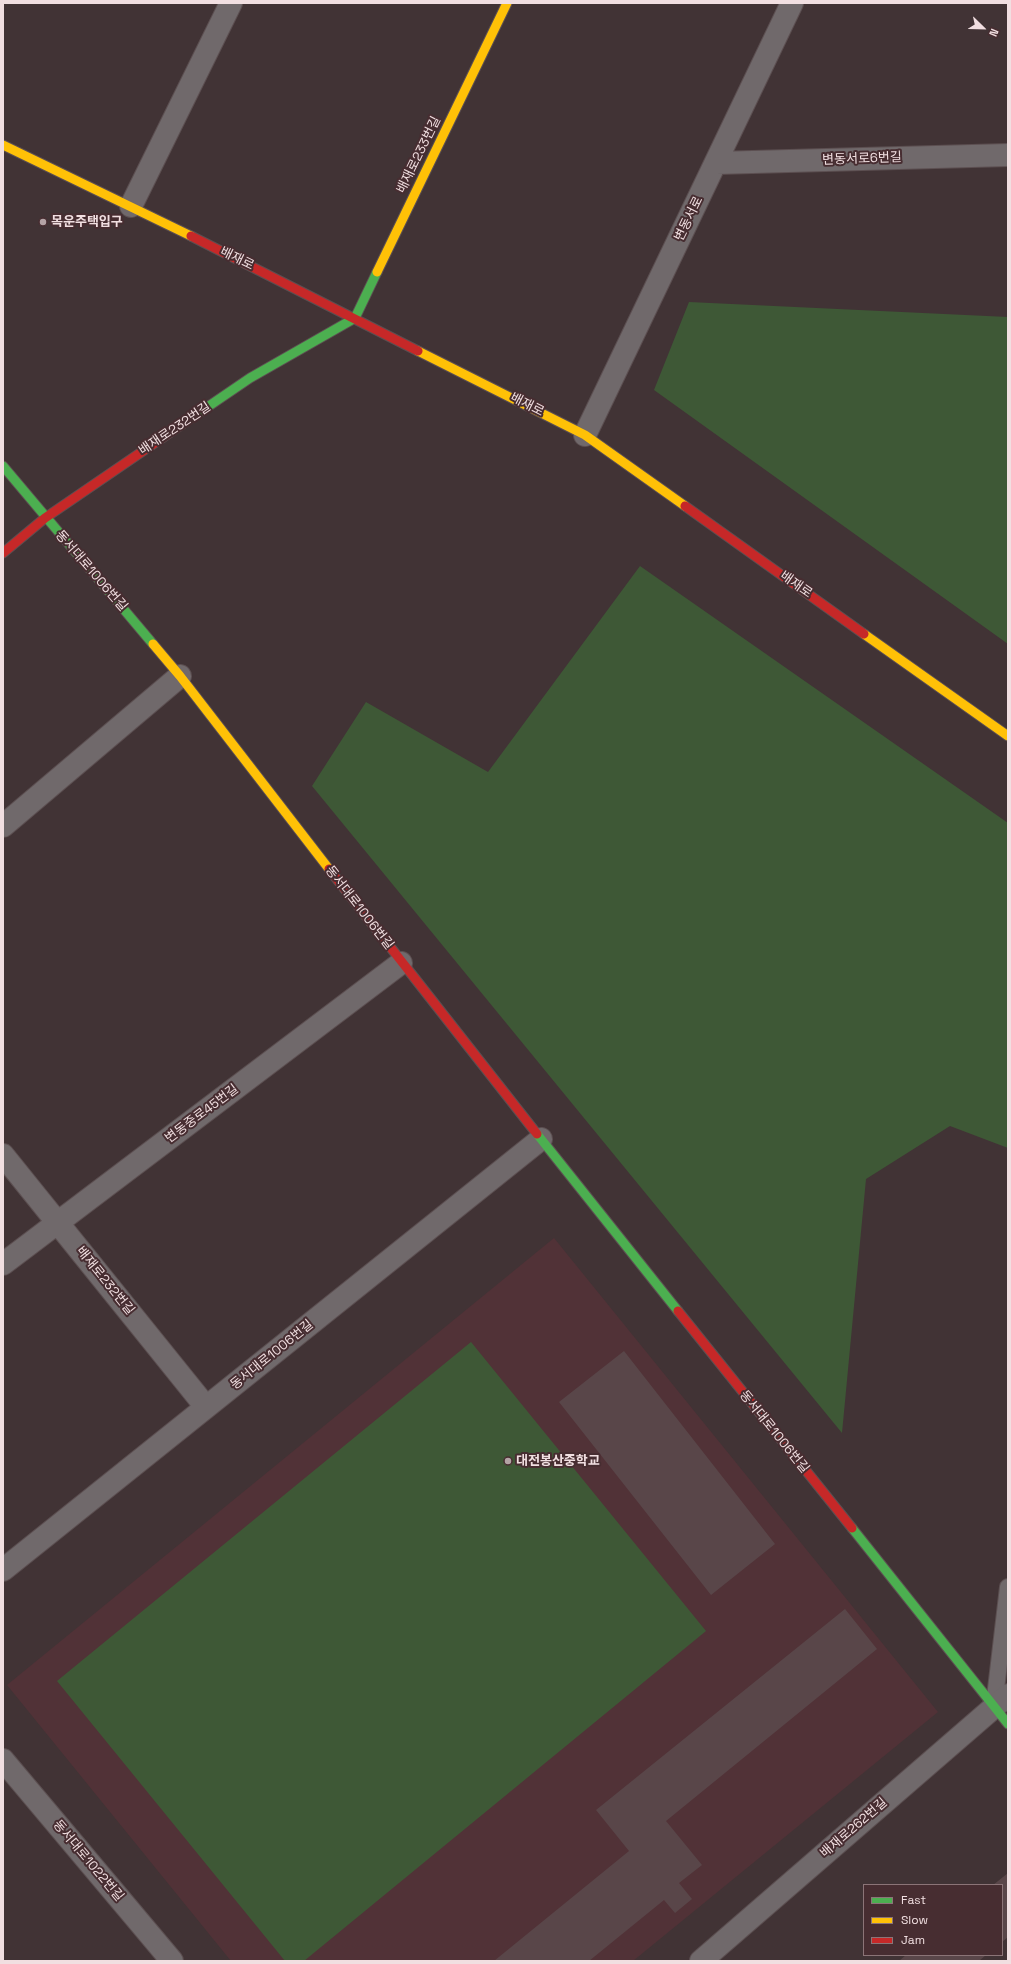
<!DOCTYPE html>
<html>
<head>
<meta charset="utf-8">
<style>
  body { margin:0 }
  #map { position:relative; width:1011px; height:1964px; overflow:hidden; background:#413335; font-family:"Space Grotesk",sans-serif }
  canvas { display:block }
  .frame { position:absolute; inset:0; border:4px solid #f1dfe1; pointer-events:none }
  .legend { position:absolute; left:863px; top:1884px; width:140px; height:72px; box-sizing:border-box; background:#472d31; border:1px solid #8b7477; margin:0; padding:5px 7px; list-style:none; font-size:12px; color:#f1dfe1 }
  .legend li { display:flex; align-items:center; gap:8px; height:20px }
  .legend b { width:20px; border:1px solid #8b7477 }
  .north { position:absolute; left:963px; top:8px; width:40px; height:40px; -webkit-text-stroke:3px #472d31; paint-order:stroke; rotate:113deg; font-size:11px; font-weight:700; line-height:16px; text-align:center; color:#f1dfe1 }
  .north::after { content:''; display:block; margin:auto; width:14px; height:18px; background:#f1dfe1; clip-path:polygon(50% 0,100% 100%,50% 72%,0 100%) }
</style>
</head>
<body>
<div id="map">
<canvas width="1011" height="1964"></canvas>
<div class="frame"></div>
<ul class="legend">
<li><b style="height:5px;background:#4caf50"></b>Fast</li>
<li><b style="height:5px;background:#ffc107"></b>Slow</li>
<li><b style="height:5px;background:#c62828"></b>Jam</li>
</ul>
<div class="north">N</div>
</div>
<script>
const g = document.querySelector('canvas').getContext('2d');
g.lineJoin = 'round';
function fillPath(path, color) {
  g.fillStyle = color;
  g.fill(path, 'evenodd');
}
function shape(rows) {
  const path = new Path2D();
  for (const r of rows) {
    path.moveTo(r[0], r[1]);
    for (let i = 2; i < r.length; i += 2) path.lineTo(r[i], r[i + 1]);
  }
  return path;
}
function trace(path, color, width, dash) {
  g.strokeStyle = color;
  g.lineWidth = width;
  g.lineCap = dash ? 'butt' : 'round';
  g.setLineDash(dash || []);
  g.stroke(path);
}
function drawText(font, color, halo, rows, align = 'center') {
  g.font = font + ' "Space Grotesk","Noto Sans KR",sans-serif';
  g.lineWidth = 4;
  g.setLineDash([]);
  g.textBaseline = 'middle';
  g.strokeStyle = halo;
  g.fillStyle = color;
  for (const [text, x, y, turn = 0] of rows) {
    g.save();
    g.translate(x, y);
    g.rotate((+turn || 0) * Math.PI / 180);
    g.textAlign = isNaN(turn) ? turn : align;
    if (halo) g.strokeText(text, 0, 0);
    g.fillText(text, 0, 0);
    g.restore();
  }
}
fillPath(shape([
  [554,1238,938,1712,633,1961,231,1961,7,1685]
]), '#513237');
fillPath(shape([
  [689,302,1008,317,1008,644,654,390],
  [640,566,1008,823,1008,1148,950,1126,866,1179,842,1433,312,786,366,702,488,772],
  [471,1342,706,1631,304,1961,285,1961,57,1681]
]), '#3e5836');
fillPath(shape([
  [624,1351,775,1544,711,1595,559,1402],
  [845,1609,877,1649,666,1821,702,1865,679,1883,692,1899,675,1913,664,1900,589,1961,494,1961,629,1851,596,1810],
  [1008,1873,1008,1937,1002,1942,1002,1885,993,1885],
  [906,1955,986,1955,979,1961,899,1961]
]), '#594649');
const lane = shape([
  [994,1706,1008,1587]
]);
const street = shape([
  [716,163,1008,155],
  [131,206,231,3],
  [585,435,792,3],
  [3,826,180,676],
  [3,1155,206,1407],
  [3,1264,401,963],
  [3,1570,541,1139],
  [3,1760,172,1961],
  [701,1961,1008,1695]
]);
const fast = shape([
  [181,425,250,378,355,318,377,272],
  [3,466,153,644],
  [537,1134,678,1311],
  [852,1528,1008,1724]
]);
const slow = shape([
  [3,145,191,236],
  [377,272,507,3],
  [418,351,585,435,685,506],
  [864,634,1008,736],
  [153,644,180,676,329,869]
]);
const jam = shape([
  [191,236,418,351],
  [685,506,864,634],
  [3,553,45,518,181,425],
  [329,869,537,1134],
  [678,1311,852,1528]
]);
trace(lane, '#5c4f51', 18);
trace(street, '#5c4f51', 24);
trace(fast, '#5c4f51', 11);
trace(slow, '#5c4f51', 11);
trace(jam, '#5c4f51', 11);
trace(lane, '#70696b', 16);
trace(street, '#70696b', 22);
trace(fast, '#4caf50', 9);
trace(slow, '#ffc107', 9);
trace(jam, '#c62828', 9);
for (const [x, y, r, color] of [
  [43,222,4,"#b3a3a5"],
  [508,1461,4,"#b3a3a5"]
]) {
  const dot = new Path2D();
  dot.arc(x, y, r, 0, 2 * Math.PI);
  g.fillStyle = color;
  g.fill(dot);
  trace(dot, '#472d31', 1.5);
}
drawText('13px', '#f1dfe1', '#472d31', [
  ["배재로233번길",419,155,-64],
  ["변동서로6번길",862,159,-2],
  ["변동서로",689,219,-64],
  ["배재로",237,259,26],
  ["배재로",527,405,27],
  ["배재로232번길",175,429,-34],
  ["동서대로1006번길",91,571,49],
  ["배재로",796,585,35],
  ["동서대로1006번길",359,908,52],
  ["변동중로45번길",202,1114,-37],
  ["배재로232번길",105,1281,51],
  ["동서대로1006번길",272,1355,-39],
  ["동서대로1006번길",774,1432,51],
  ["배재로262번길",854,1828,-41],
  ["동서대로1022번길",88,1861,50]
]);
drawText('bold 13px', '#f1dfe1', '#472d31', [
  ["목운주택입구",51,222],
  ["대전봉산중학교",516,1461]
], 'left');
</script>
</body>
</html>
